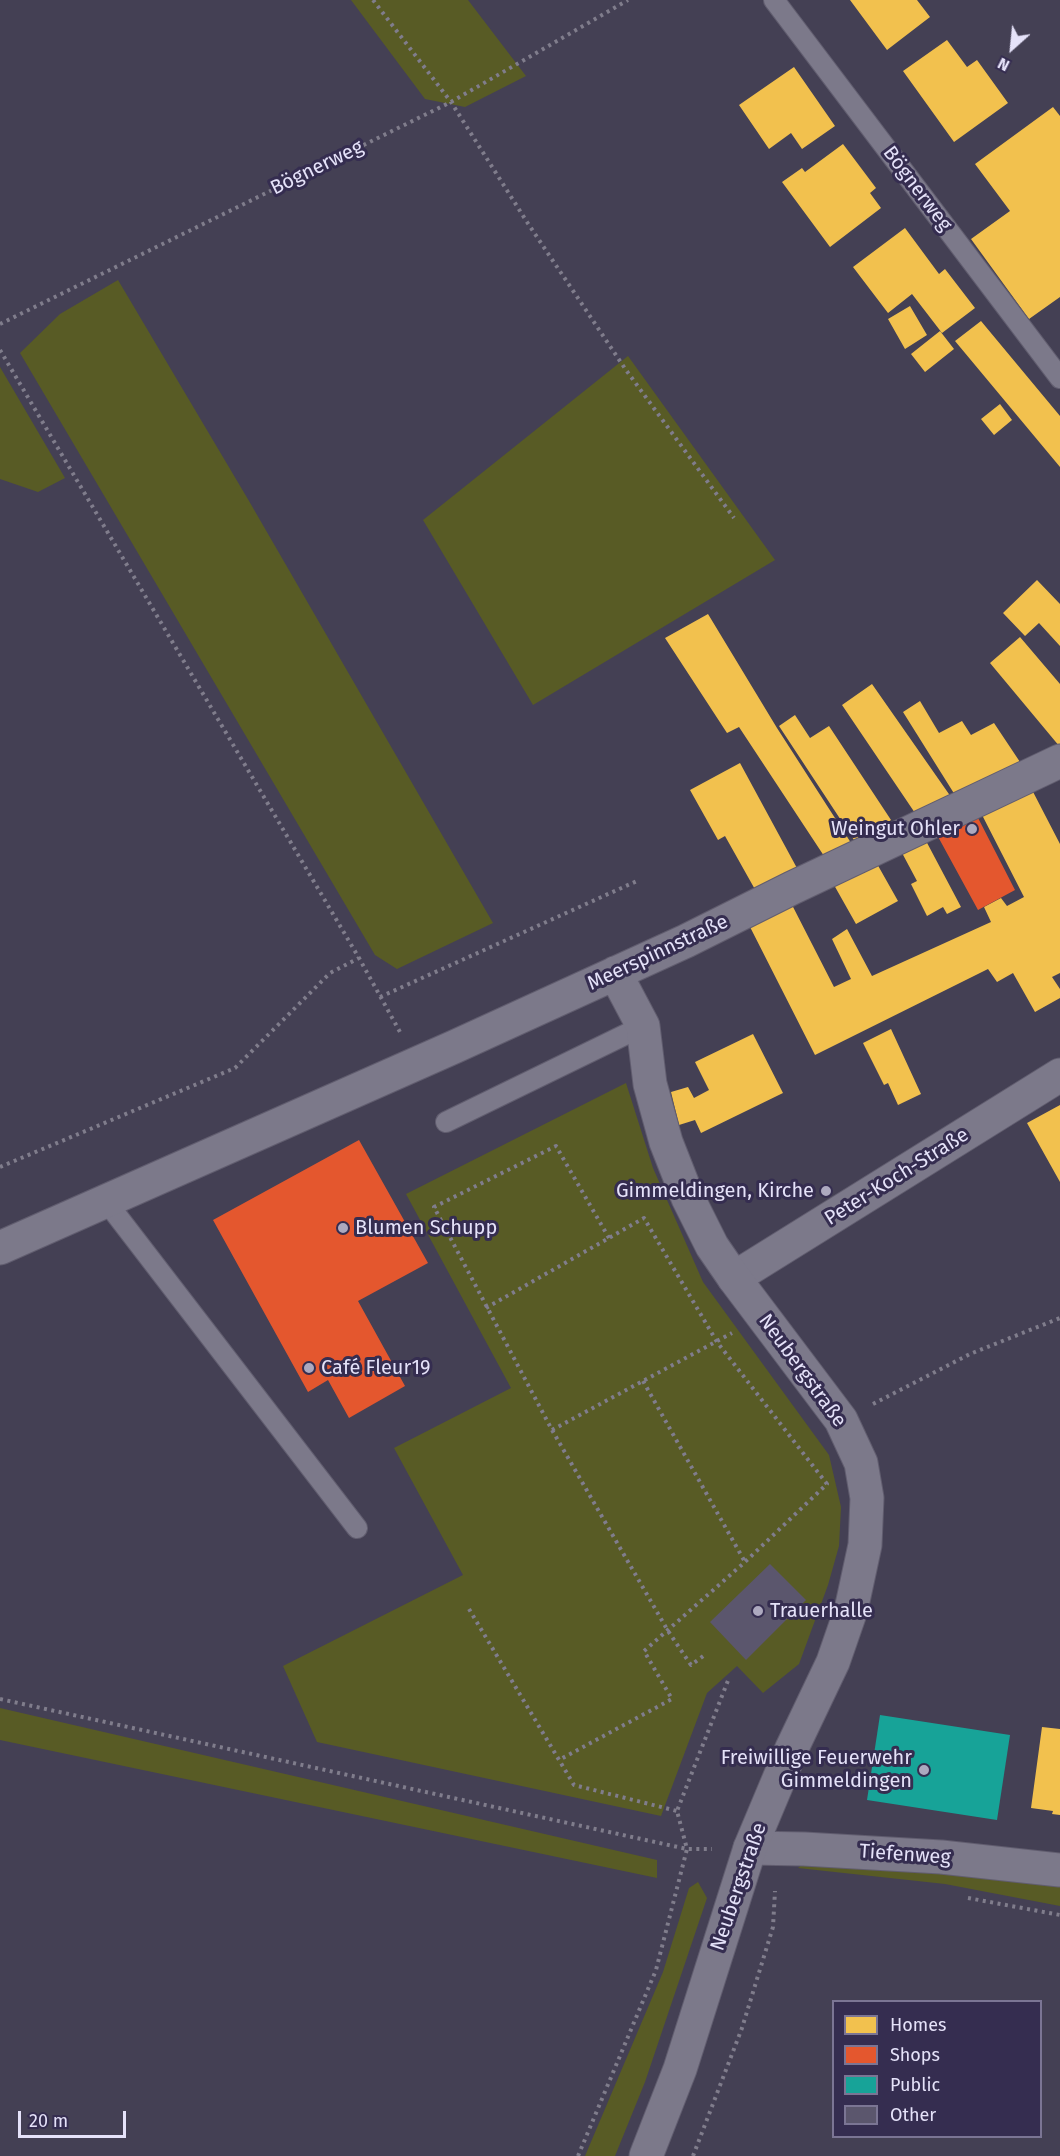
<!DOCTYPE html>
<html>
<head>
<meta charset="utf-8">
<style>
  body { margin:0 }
  #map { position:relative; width:1060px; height:2156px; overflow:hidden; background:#444054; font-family:"Fira Sans",sans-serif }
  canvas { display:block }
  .legend { position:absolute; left:832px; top:2000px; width:210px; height:138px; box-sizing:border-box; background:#352d50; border:2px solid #7b7594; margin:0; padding:8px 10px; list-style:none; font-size:18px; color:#e5e2f9 }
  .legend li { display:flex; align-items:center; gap:12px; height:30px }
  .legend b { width:30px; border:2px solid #7b7594 }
  .north { position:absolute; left:982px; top:18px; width:60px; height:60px; -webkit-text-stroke:4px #352d50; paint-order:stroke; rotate:207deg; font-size:16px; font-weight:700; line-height:24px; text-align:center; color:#e5e2f9 }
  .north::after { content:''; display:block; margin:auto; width:21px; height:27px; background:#e5e2f9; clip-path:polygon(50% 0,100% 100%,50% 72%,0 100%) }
  .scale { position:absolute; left:18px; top:2111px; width:108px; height:27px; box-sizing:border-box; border:3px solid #e5e2f9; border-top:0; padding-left:8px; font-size:18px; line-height:21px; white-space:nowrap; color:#e5e2f9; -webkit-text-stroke:4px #352d50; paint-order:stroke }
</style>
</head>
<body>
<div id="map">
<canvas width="1060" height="2156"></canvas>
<ul class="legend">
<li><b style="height:16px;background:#f2c14e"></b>Homes</li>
<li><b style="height:16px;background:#e4572e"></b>Shops</li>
<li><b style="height:16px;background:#17a398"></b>Public</li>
<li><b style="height:16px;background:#5b566d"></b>Other</li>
</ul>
<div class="north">N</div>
<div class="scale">20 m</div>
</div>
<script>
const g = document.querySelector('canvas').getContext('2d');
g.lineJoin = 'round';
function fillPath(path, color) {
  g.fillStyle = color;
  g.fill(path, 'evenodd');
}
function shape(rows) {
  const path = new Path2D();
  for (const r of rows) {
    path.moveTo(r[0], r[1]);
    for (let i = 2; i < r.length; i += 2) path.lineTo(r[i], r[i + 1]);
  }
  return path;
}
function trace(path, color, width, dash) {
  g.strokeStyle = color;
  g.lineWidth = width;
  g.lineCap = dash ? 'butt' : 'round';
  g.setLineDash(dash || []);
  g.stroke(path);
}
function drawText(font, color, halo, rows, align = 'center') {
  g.font = font + ' "Fira Sans",sans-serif';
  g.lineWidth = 6;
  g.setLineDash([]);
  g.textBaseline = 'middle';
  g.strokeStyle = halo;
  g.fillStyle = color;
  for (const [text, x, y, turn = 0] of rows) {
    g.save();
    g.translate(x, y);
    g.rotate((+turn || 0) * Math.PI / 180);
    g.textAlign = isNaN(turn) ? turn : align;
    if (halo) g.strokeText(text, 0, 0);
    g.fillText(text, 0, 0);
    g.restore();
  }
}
fillPath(shape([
  [351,0,468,0,526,76,465,107,425,99],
  [118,280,249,501,493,923,397,969,375,955,20,353,60,314],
  [628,356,775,560,533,705,423,520],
  [0,367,65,478,38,492,0,479],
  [626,1083,653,1168,703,1282,829,1455,841,1507,839,1546,828,1585,799,1664,763,1693,737,1666,707,1693,661,1816,317,1742,283,1666,463,1575,394,1448,511,1388,406,1194],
  [0,1708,657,1860,657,1878,0,1740],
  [804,1863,1060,1881,1060,1906,945,1884,798,1868],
  [698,1882,707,1898,645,2082,615,2156,585,2156,663,1972,689,1888]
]), '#585b25');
fillPath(shape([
  [850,0,917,0,930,17,887,50],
  [947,40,967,67,977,60,1008,103,954,142,903,71],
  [794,67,835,126,802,149,791,133,769,149,739,105],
  [1053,107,1060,116,1060,297,1029,319,971,239,1010,211,975,164],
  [843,144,876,188,870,193,881,208,830,247,782,182,802,168,805,172],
  [905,228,939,274,945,269,975,308,942,333,912,294,888,313,853,267],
  [910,306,927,335,905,349,888,319],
  [981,321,1060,416,1060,467,955,341],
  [940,331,954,349,925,372,911,354],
  [1000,404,1012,420,994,435,981,419],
  [1037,580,1060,604,1060,646,1039,623,1025,636,1003,613],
  [708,614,777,728,853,846,826,859,739,727,727,733,665,638],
  [1020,637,1060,684,1060,747,990,663],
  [872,684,951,797,915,813,842,705],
  [920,701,939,733,962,721,971,735,994,723,1022,765,955,795,903,712],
  [795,715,810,738,829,726,891,820,856,843,779,726],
  [740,763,798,870,757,893,725,836,718,840,690,790],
  [1030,786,1060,844,1060,973,1052,977,1060,989,1060,998,1035,1012,1013,973,997,982,988,969,815,1055,747,921,790,901,834,987,851,979,832,939,847,929,872,976,991,922,984,907,1001,898,1007,906,1024,897,980,811],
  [925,839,961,907,947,914,943,907,927,916,911,884,917,881,901,851],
  [876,862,898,901,856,924,834,885],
  [891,1029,921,1094,898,1105,888,1083,884,1085,863,1043],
  [753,1034,783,1093,701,1133,695,1120,679,1125,671,1092,688,1087,694,1098,709,1090,695,1062],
  [1060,1105,1060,1182,1027,1123],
  [1042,1727,1060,1729,1060,1815,1052,1814,1053,1811,1031,1808]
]), '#f2c14e');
fillPath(shape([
  [975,812,1015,890,978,910,936,833],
  [359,1140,428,1263,358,1301,405,1386,349,1418,328,1380,308,1392,213,1220]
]), '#e4572e');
fillPath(shape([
  [880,1715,1010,1735,997,1820,867,1800]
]), '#17a398');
fillPath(shape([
  [770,1564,806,1600,746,1660,710,1622]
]), '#5b566d');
const service = shape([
  [774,0,1060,378],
  [446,1122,643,1026],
  [105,1200,357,1528]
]);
const minor = shape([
  [734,1278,1060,1075],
  [750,1848,804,1849,941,1857,1060,1870]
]);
const tertiary = shape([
  [615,973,643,1026,650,1084,666,1142,688,1198,712,1246,734,1278,841,1420,861,1463,867,1498,865,1545,851,1610,833,1662,792,1748,750,1848,680,2069,646,2156],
  [0,1248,454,1047,686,941,792,888,1060,761]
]);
trace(service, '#615d6f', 22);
trace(minor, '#615d6f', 35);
trace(tertiary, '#615d6f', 35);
trace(shape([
  [373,0,451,102,527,222,626,370,734,518],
  [0,324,451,102,628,0],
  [0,350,359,958,400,1032],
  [380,997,637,881],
  [0,1167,235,1068,330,973,359,958],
  [609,1238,556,1146,434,1207,552,1430,668,1631,691,1665,706,1654],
  [486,1308,644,1218,717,1342,827,1484,745,1562,644,1651,672,1699,559,1760],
  [643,1381,745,1562],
  [873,1404,970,1354,1060,1318],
  [552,1430,732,1333],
  [469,1609,574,1785,677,1811],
  [0,1699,687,1849,712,1849],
  [968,1898,1060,1915],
  [578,2156,656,1970,687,1849,677,1811,729,1678],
  [693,2156,742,2028,773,1927,775,1891]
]), '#807d8c', 4, [3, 4.5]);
trace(service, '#7c798a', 20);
trace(minor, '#7c798a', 33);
trace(tertiary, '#7c798a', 33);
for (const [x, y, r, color] of [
  [972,829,6,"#ada9bf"],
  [826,1191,6,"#ada9bf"],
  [343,1228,6,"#ada9bf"],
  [309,1368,6,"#ada9bf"],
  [758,1611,6,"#ada9bf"],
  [924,1770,6,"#ada9bf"]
]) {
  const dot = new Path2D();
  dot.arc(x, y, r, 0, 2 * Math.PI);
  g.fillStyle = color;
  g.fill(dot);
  trace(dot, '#352d50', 2);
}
drawText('20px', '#e5e2f9', '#352d50', [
  ["Bögnerweg",317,168,-26],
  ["Bögnerweg",917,189,53],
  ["Meerspinnstraße",658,953,-25],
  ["Peter-Koch-Straße",897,1177,-32],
  ["Neubergstraße",802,1371,54],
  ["Tiefenweg",905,1855,4],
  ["Neubergstraße",739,1887,-71]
]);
drawText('20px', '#e5e2f9', '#352d50', [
  ["Weingut Ohler",960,829],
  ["Gimmeldingen, Kirche",814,1191],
  ["Blumen Schupp",355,1228,"left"],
  ["Café Fleur19",321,1368,"left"],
  ["Trauerhalle",770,1611,"left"],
  ["Freiwillige Feuerwehr",912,1758],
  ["Gimmeldingen",912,1781]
], 'right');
</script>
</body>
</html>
